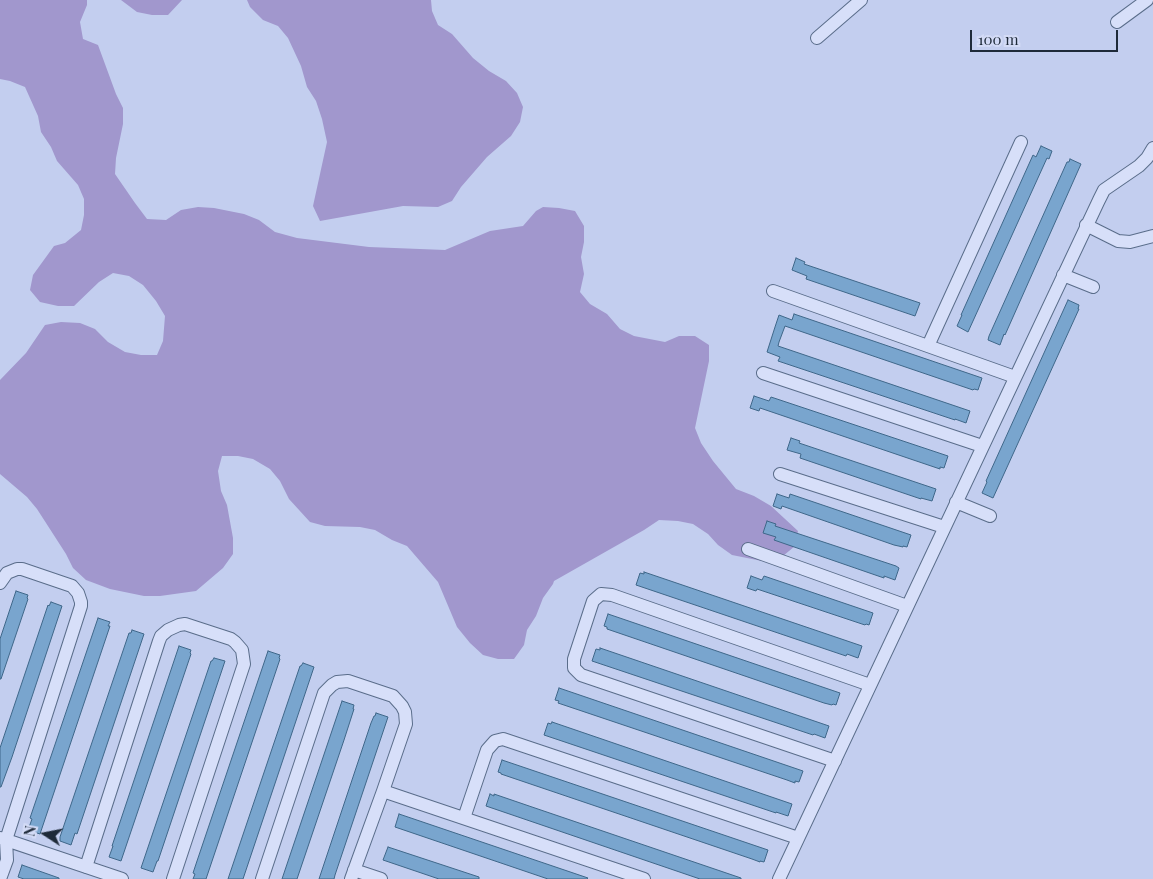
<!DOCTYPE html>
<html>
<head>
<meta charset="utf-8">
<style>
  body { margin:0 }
  #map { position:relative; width:1153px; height:879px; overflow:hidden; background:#c3ceef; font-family:"Playfair Display",serif }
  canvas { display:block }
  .north { position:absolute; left:20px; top:809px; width:50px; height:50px; -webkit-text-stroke:4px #d3dbf6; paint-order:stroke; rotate:281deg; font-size:14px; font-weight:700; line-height:20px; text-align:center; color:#1e2a39 }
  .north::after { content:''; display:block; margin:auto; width:18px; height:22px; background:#1e2a39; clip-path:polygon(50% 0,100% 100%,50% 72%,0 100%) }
  .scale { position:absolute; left:970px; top:30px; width:148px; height:22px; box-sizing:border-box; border:2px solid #1e2a39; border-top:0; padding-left:6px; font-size:15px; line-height:18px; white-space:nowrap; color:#1e2a39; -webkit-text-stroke:4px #d3dbf6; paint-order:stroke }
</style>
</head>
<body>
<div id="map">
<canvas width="1153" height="879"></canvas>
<div class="north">N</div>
<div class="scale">100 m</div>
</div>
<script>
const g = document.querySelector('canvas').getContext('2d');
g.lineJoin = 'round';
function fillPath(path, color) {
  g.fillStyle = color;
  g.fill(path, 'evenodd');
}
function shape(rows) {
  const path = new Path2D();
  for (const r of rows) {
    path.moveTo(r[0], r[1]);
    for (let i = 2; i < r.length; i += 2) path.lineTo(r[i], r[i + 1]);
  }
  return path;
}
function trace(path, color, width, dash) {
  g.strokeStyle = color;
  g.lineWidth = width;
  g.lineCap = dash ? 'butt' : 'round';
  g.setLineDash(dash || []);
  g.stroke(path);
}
fillPath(shape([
  [0,0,87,0,87,5,80,22,83,39,98,45,116,94,123,108,123,124,116,158,115,174,135,203,147,219,166,220,181,210,198,207,214,208,244,214,259,220,275,232,297,238,369,247,445,250,490,231,523,226,536,211,543,207,559,208,575,211,584,226,584,242,581,257,584,274,580,292,590,304,607,314,620,329,634,336,665,342,679,336,695,336,709,345,709,361,695,428,701,443,713,461,736,489,754,496,771,506,798,531,795,546,783,556,762,561,732,555,718,545,708,534,693,524,678,521,659,520,644,530,554,581,553,584,543,598,536,616,527,630,524,645,514,659,498,659,483,655,470,643,457,627,438,582,407,546,392,540,375,530,360,527,325,526,310,522,289,499,280,481,270,469,253,459,238,456,222,456,218,471,221,491,227,505,233,538,233,554,223,568,196,591,160,596,144,596,110,589,86,580,73,568,66,554,37,509,27,497,0,474,0,380,26,353,45,325,61,322,80,323,95,329,108,342,125,352,141,355,157,355,163,341,165,316,156,301,143,285,129,276,113,273,99,282,74,306,58,306,40,302,30,290,33,275,54,246,65,243,81,230,84,215,84,199,78,185,57,161,51,147,41,132,38,116,25,87,10,81,0,79],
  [121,0,182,0,168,15,152,15,137,12],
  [247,0,431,0,432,11,438,25,452,34,473,58,489,71,506,81,517,93,523,107,520,122,511,136,487,157,461,187,452,201,438,207,403,206,320,221,313,206,327,142,322,119,316,101,307,87,301,66,288,38,278,26,263,20,250,7]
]), '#a197cd');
const building = shape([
  [1041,146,1052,151,1049,159,1047,158,968,332,957,326,962,315,961,315,1033,155,1036,157,1041,146],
  [1070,159,1081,164,1005,335,1004,334,1000,345,988,340,989,336,1067,162,1069,162,1070,159],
  [796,258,805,262,804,264,920,303,915,316,806,279,807,276,792,270,796,258],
  [1068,300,1079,305,1078,309,1079,309,993,498,982,493,987,482,986,481,1068,300],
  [794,314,982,378,978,390,974,389,973,390,785,326,779,342,778,346,970,411,966,423,955,419,955,420,778,361,780,357,767,352,775,327,779,315,792,320,794,314],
  [754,396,769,401,771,397,948,456,944,468,940,467,940,469,760,408,759,411,750,408,754,396],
  [791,438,800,441,799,443,936,489,932,501,921,498,921,499,800,458,801,454,787,450,791,438],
  [777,494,789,498,790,494,911,535,907,547,903,546,903,547,894,545,782,506,781,509,773,506,777,494],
  [767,521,776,524,775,526,896,566,899,568,895,580,884,576,884,578,774,540,776,537,763,533,767,521],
  [644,572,862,646,858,658,847,654,846,656,636,585,640,573,644,574,644,572],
  [751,576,762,580,764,576,873,613,869,625,866,624,865,625,757,589,756,591,747,588,751,576],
  [16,591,28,595,27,598,28,599,1,679,0,679,0,639,16,591],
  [51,602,62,606,12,757,1,787,0,787,0,748,48,605,49,606,51,602],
  [608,614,840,693,836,705,833,704,832,705,824,703,607,629,607,627,604,626,608,614],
  [98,618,110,622,108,626,110,626,40,834,28,830,32,819,30,818,98,618],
  [132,630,144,634,77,834,75,833,71,845,60,841,60,837,129,633,131,633,132,630],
  [179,646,191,650,190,653,191,654,121,861,109,857,113,846,112,846,179,646],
  [600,648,829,726,825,738,814,734,813,735,592,661,596,649,600,650,600,648],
  [268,651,280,655,279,658,280,659,206,879,193,879,195,874,193,873,197,861,268,651],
  [214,658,225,661,158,861,157,861,153,872,141,868,142,865,211,661,212,661,214,658],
  [303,663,314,667,243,879,228,879,300,666,301,666,303,663],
  [559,688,803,771,799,782,795,781,795,783,787,780,558,703,559,701,555,700,559,688],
  [342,701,354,705,353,709,354,709,344,740,297,879,282,879,342,701],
  [376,713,388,717,335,875,334,879,319,879,371,723,374,716,375,716,376,713],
  [552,722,792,804,788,816,776,812,776,813,544,735,548,723,551,724,552,722],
  [502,760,768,850,764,862,760,861,760,862,752,859,501,774,501,773,498,772,502,760],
  [490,794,494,796,494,794,532,807,741,878,741,879,700,879,486,806,490,794],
  [399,814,588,878,587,879,548,879,395,827,399,814],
  [388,847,479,877,479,879,439,879,383,860,388,847],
  [22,865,59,878,59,879,24,879,18,877,22,865]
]);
fillPath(building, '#79a5ce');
trace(building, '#3f6789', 1);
const street = shape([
  [1117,22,1147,0],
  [817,38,861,0],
  [1086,225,1118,241,1130,242,1153,236],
  [1063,275,1093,287],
  [773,291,1015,377],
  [928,346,1021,142],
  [763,373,982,446],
  [780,474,944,527],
  [956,502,990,516],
  [748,549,907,606],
  [0,583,7,573,17,569,22,569,72,586,78,593,81,602,81,606,6,840,7,860,0,879],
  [835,761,581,675,574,668,574,659,593,601,601,594,612,595,870,685],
  [383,791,644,879],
  [464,818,487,750,495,741,503,739,798,838],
  [0,838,122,879],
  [86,867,159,641,161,636,168,630,179,625,185,624,231,639,235,642,242,650,244,664,173,879],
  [354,870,381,879],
  [262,879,324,693,332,685,337,682,348,681,393,696,402,706,405,712,406,724,383,791,351,879],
  [779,879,1099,200,1104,190,1139,166,1147,158,1153,148]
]);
trace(street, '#5a6d8a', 14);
trace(street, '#d7dff9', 12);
</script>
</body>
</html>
